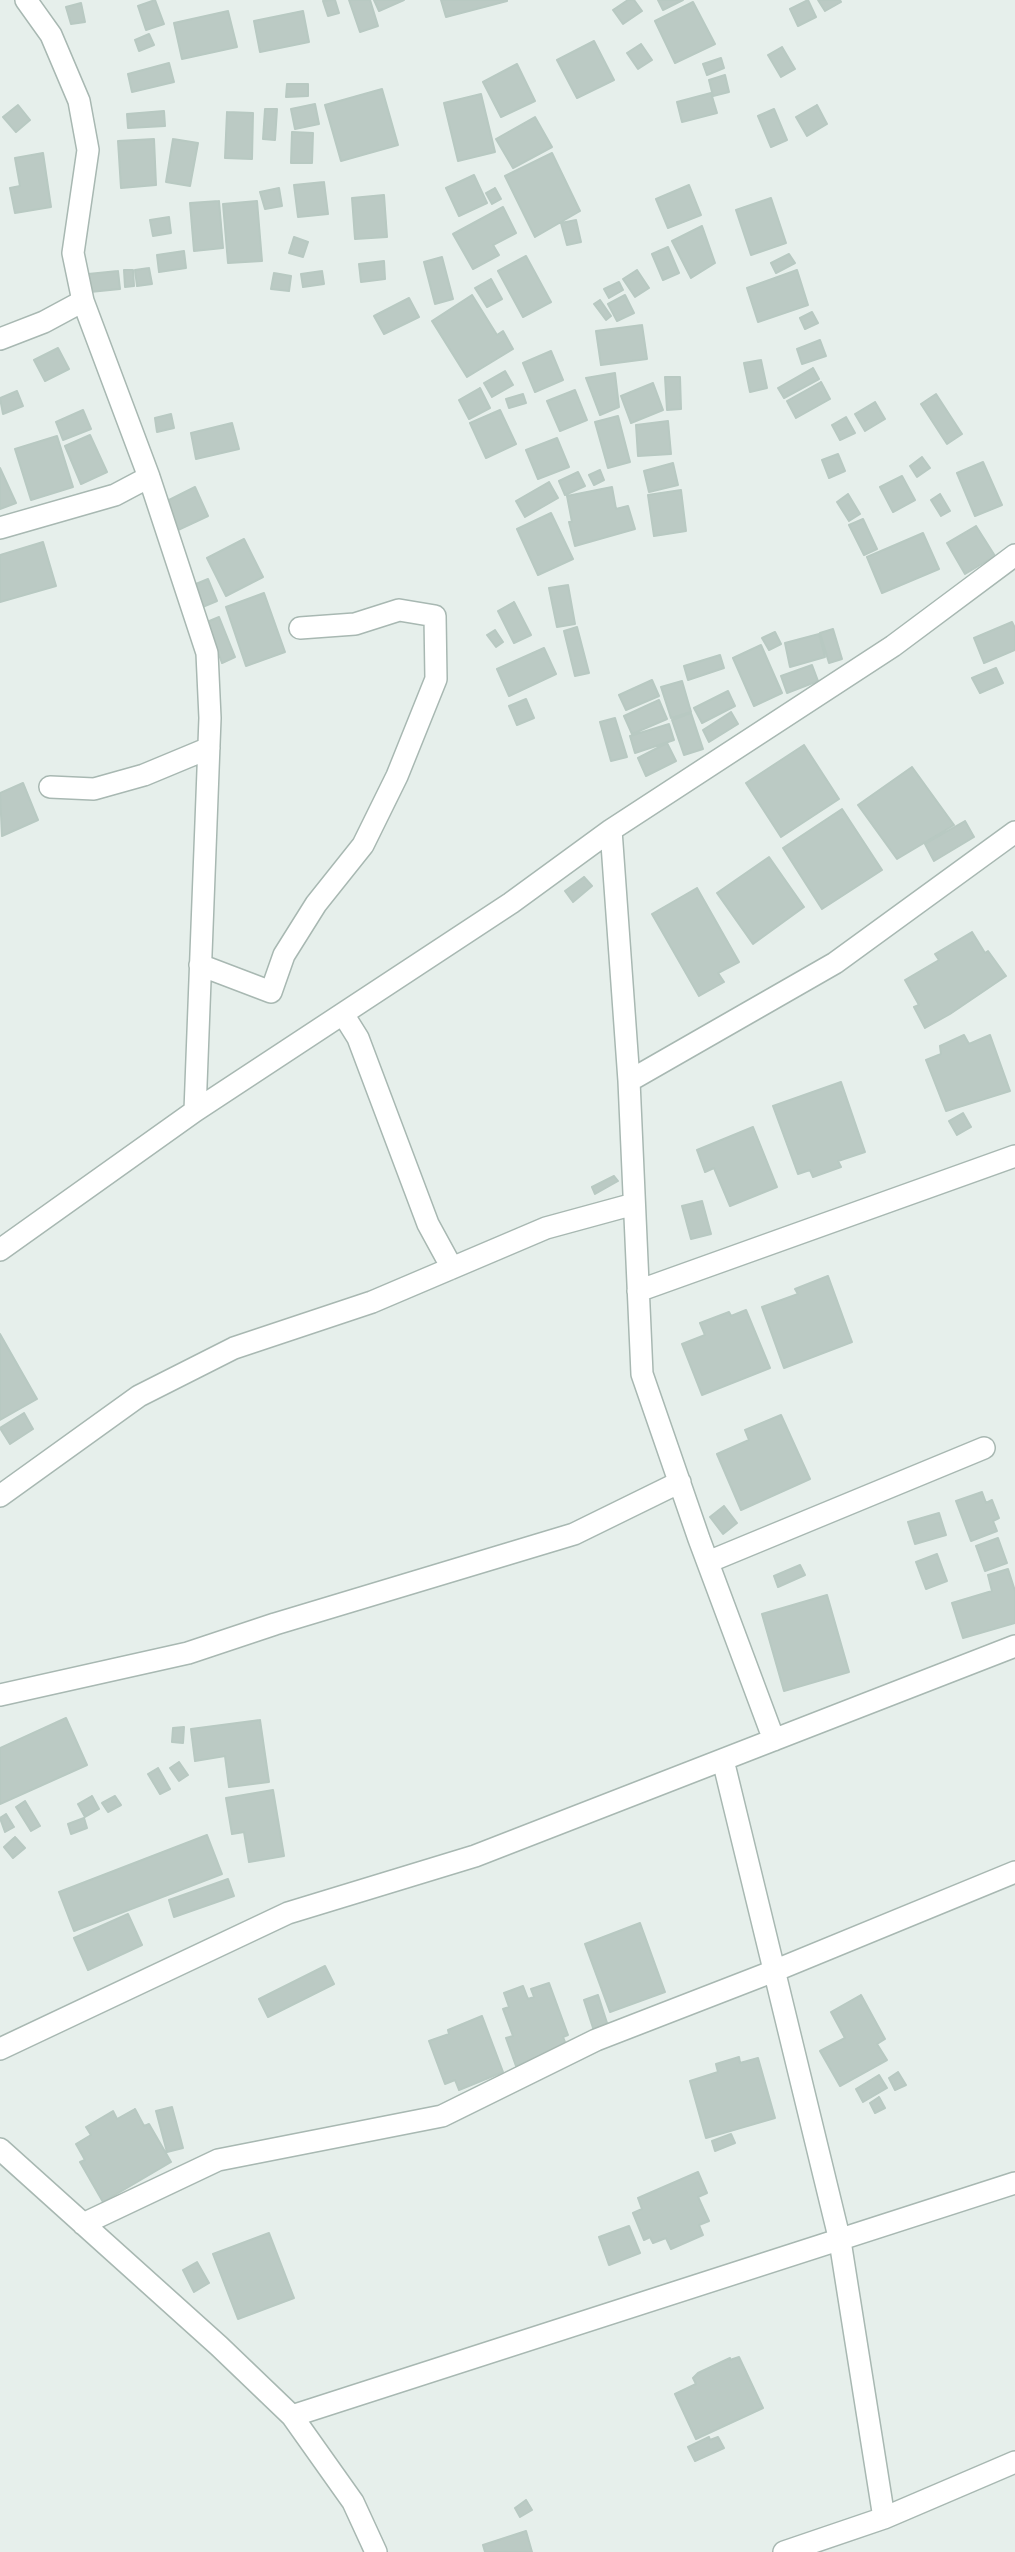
<!DOCTYPE html>
<html>
<head>
<meta charset="utf-8">
<style>
  body { margin:0 }
  canvas { display:block; background:#e6efeb }
</style>
</head>
<body>
<canvas width="1015" height="2552"></canvas>
<script>
const g = document.querySelector('canvas').getContext('2d');
g.lineJoin = 'round';
function fillPath(path, color) {
  g.fillStyle = color;
  g.fill(path, 'evenodd');
}
function shape(rows) {
  const path = new Path2D();
  for (const r of rows) {
    path.moveTo(r[0], r[1]);
    for (let i = 2; i < r.length; i += 2) path.lineTo(r[i], r[i + 1]);
  }
  return path;
}
function trace(path, color, width, dash) {
  g.strokeStyle = color;
  g.lineWidth = width;
  g.lineCap = dash ? 'butt' : 'round';
  g.setLineDash(dash || []);
  g.stroke(path);
}
const building = shape([
  [155,0,164,24,146,30,138,6,155,0],
  [335,0,339,13,328,16,323,1,335,0],
  [349,0,370,0,378,26,360,32,349,0],
  [374,0,404,0,379,11,374,0],
  [441,0,507,0,507,1,446,17,441,0],
  [628,0,634,0,642,11,623,24,613,10,628,0],
  [658,0,683,0,663,10,658,0],
  [808,0,816,17,798,26,790,9,808,0],
  [818,0,840,0,841,2,825,11,818,0],
  [693,2,715,44,675,63,655,21,693,2],
  [81,3,85,22,71,24,66,7,81,3],
  [228,11,237,47,182,59,174,23,228,11],
  [303,11,309,42,260,52,254,21,303,11],
  [149,34,154,45,139,51,135,40,149,34],
  [594,41,614,80,577,98,557,60,594,41],
  [641,44,652,60,638,69,627,53,641,44],
  [782,47,795,69,781,77,768,55,782,47],
  [721,58,724,68,707,75,703,64,721,58],
  [169,63,174,82,132,92,128,74,169,63],
  [517,64,535,101,501,117,483,82,517,64],
  [725,75,729,92,713,96,709,80,725,75],
  [287,84,308,84,308,96,286,97,287,84],
  [382,89,398,145,341,161,325,105,382,89],
  [711,93,717,113,682,122,677,102,711,93],
  [481,94,495,152,458,161,444,103,481,94],
  [315,104,319,124,295,129,291,109,315,104],
  [18,105,30,120,16,132,3,117,18,105],
  [817,105,827,124,807,136,796,117,817,105],
  [265,109,277,109,275,140,263,139,265,109],
  [774,109,787,140,771,147,758,116,774,109],
  [164,111,165,126,128,128,127,114,164,111],
  [227,112,253,113,252,159,225,158,227,112],
  [535,117,552,147,513,168,496,139,535,117],
  [292,132,313,133,312,163,291,163,292,132],
  [154,139,156,185,121,188,118,141,154,139],
  [173,139,198,143,190,186,166,182,173,139],
  [43,153,51,207,15,213,10,188,20,186,15,158,43,153],
  [552,153,580,211,535,237,505,176,552,153],
  [474,175,487,203,459,216,446,188,474,175],
  [324,182,328,214,298,217,294,185,324,182],
  [689,185,701,215,668,228,656,199,689,185],
  [279,188,282,206,265,209,260,192,279,188],
  [495,188,501,199,492,204,486,193,495,188],
  [384,195,387,237,355,239,352,198,384,195],
  [771,198,786,243,751,255,736,210,771,198],
  [219,201,223,248,194,251,190,203,219,201],
  [257,201,262,261,228,263,223,204,257,201],
  [503,207,516,233,493,245,499,255,473,269,453,234,503,207],
  [169,217,171,233,153,236,150,220,169,217],
  [576,220,581,242,567,245,561,223,576,220],
  [702,226,715,263,691,278,672,241,702,226],
  [294,237,308,242,303,257,289,253,294,237],
  [668,247,679,273,663,280,652,254,668,247],
  [184,251,186,268,159,272,157,255,184,251],
  [789,254,795,263,776,273,771,263,789,254],
  [526,256,551,302,523,317,498,271,526,256],
  [442,257,453,299,435,304,424,262,442,257],
  [384,261,385,279,361,282,359,264,384,261],
  [149,268,152,284,137,286,135,270,149,268],
  [124,270,133,270,134,286,125,287,124,270],
  [637,270,649,288,635,297,623,279,637,270],
  [797,270,808,305,758,322,747,288,797,270],
  [118,271,120,289,90,292,88,274,118,271],
  [322,271,324,284,303,287,301,274,322,271],
  [274,273,291,276,289,291,271,289,274,273],
  [491,279,502,299,487,307,475,288,491,279],
  [619,282,623,290,609,298,604,289,619,282],
  [472,295,497,335,503,331,513,349,467,377,432,321,472,295],
  [625,295,634,313,617,321,608,304,625,295],
  [409,298,419,317,384,334,374,316,409,298],
  [600,300,611,316,606,320,594,304,600,300],
  [812,312,818,323,805,329,800,318,812,312],
  [642,325,647,359,601,365,596,331,642,325],
  [820,340,826,356,802,364,797,349,820,340],
  [58,348,69,369,45,381,34,360,58,348],
  [551,351,563,380,535,392,523,363,551,351],
  [761,360,767,388,750,392,744,363,761,360],
  [813,368,819,379,784,398,778,388,813,368],
  [505,371,513,385,492,397,484,383,505,371],
  [615,373,619,407,600,415,586,378,615,373],
  [665,377,680,377,681,409,667,410,665,377],
  [821,382,830,399,796,418,787,401,821,382],
  [653,383,663,410,631,423,621,396,653,383],
  [480,388,490,408,469,419,459,400,480,388],
  [575,390,587,420,560,431,547,401,575,390],
  [17,391,23,406,3,414,0,398,17,391],
  [523,394,526,403,509,408,506,399,523,394],
  [936,394,962,434,947,444,921,404,936,394],
  [875,402,885,419,865,431,855,414,875,402],
  [83,410,91,429,63,440,56,422,83,410],
  [500,410,516,444,486,458,470,423,500,410],
  [171,414,174,428,157,432,155,418,171,414],
  [618,416,630,462,608,468,595,422,618,416],
  [846,417,855,433,840,440,832,425,846,417],
  [668,421,671,454,638,456,636,425,668,421],
  [232,423,239,449,196,459,191,433,232,423],
  [90,435,107,472,81,484,65,446,90,435],
  [57,436,73,487,31,500,15,449,57,436],
  [557,438,569,467,538,479,526,450,557,438],
  [838,454,845,471,829,478,822,460,838,454],
  [922,457,930,468,917,477,910,466,922,457],
  [983,462,1002,505,975,516,957,473,983,462],
  [673,463,678,485,649,492,644,471,673,463],
  [0,468,16,503,0,509,0,468],
  [600,470,604,480,594,485,589,475,600,470],
  [578,472,585,486,565,495,559,481,578,472],
  [902,476,915,500,893,512,880,487,902,476],
  [549,482,558,498,525,517,516,501,549,482],
  [195,487,208,516,178,530,165,502,195,487],
  [612,487,616,509,628,506,635,529,575,546,569,522,572,522,567,496,612,487],
  [681,490,686,531,654,536,648,495,681,490],
  [848,494,860,514,849,521,837,502,848,494],
  [940,494,950,511,941,516,931,500,940,494],
  [551,513,573,559,538,575,517,529,551,513],
  [863,519,877,549,864,555,849,525,863,519],
  [976,526,995,556,965,574,947,543,976,526],
  [923,533,939,569,882,593,867,557,923,533],
  [244,539,263,577,226,596,207,558,244,539],
  [43,542,56,586,0,602,0,555,43,542],
  [208,579,217,601,200,608,191,586,208,579],
  [568,585,575,624,557,627,549,588,568,585],
  [264,593,285,652,246,666,226,607,264,593],
  [514,602,531,635,514,643,498,611,514,602],
  [219,617,235,657,222,663,207,622,219,617],
  [1012,622,1015,628,1015,650,984,663,974,638,1012,622],
  [577,627,589,673,575,676,564,631,577,627],
  [833,629,842,659,829,663,820,633,833,629],
  [495,630,503,642,496,647,487,635,495,630],
  [775,632,781,644,769,650,762,638,775,632],
  [819,634,825,657,790,667,785,643,819,634],
  [761,645,782,693,754,706,733,658,761,645],
  [544,648,556,674,509,696,497,669,544,648],
  [720,655,724,668,688,680,684,666,720,655],
  [812,665,818,681,787,693,781,676,812,665],
  [996,668,1003,683,980,693,972,678,996,668],
  [652,680,659,696,626,710,619,695,652,680],
  [682,681,691,712,671,718,661,687,682,681],
  [728,691,735,706,702,723,694,708,728,691],
  [526,699,534,718,517,725,509,706,526,699],
  [659,700,667,719,632,734,624,716,659,700],
  [731,712,738,724,709,742,703,730,731,712],
  [691,713,703,749,684,755,672,720,691,713],
  [615,718,627,757,611,761,600,722,615,718],
  [669,724,674,740,635,753,630,736,669,724],
  [667,743,676,761,646,776,638,758,667,743],
  [804,745,839,799,781,837,746,783,804,745],
  [912,767,954,825,897,859,858,805,912,767],
  [23,783,38,820,2,836,0,793,23,783],
  [842,809,882,870,822,909,783,848,842,809],
  [965,821,974,837,934,861,925,844,965,821],
  [769,857,804,907,753,944,717,893,769,857],
  [584,877,592,886,573,902,565,891,584,877],
  [697,888,739,962,718,973,724,982,699,996,652,914,697,888],
  [972,932,985,953,988,951,1006,976,950,1014,925,1028,914,1007,919,1005,905,980,939,960,935,954,972,932],
  [964,1035,969,1044,990,1035,1010,1091,946,1111,926,1060,941,1054,940,1046,964,1035],
  [841,1082,865,1152,838,1161,841,1167,813,1177,810,1170,798,1174,773,1106,841,1082],
  [963,1113,971,1127,957,1135,949,1121,963,1113],
  [753,1127,777,1187,730,1206,714,1168,705,1172,697,1150,753,1127],
  [614,1176,618,1181,595,1194,592,1187,614,1176],
  [702,1201,711,1234,691,1239,682,1206,702,1201],
  [828,1276,852,1342,784,1368,762,1307,798,1294,795,1289,828,1276],
  [746,1310,770,1368,702,1395,682,1344,705,1335,700,1323,729,1312,731,1316,746,1310],
  [0,1334,37,1399,0,1420,0,1334],
  [24,1413,33,1429,10,1444,0,1428,24,1413],
  [781,1415,810,1479,741,1510,717,1454,749,1440,745,1430,781,1415],
  [982,1492,986,1503,992,1500,999,1518,993,1521,997,1531,971,1541,956,1501,982,1492],
  [724,1506,737,1523,723,1534,710,1517,724,1506],
  [939,1513,946,1535,915,1544,908,1522,939,1513],
  [998,1538,1007,1563,985,1571,976,1546,998,1538],
  [937,1554,947,1581,926,1589,916,1562,937,1554],
  [800,1565,805,1575,778,1587,774,1576,800,1565],
  [1008,1569,1015,1591,1015,1623,963,1638,952,1603,992,1591,988,1575,1008,1569],
  [827,1595,849,1672,784,1691,762,1614,827,1595],
  [66,1718,87,1765,0,1804,0,1748,66,1718],
  [260,1720,269,1782,229,1787,225,1756,195,1761,191,1729,260,1720],
  [184,1727,183,1743,172,1742,173,1728,184,1727],
  [179,1762,188,1775,179,1781,170,1768,179,1762],
  [158,1768,170,1789,160,1794,148,1774,158,1768],
  [273,1790,284,1856,249,1862,244,1832,232,1834,226,1798,273,1790],
  [92,1796,99,1809,85,1817,78,1804,92,1796],
  [115,1796,121,1805,108,1812,102,1803,115,1796],
  [25,1801,40,1826,31,1831,16,1807,25,1801],
  [6,1814,14,1827,5,1832,0,1818,6,1814],
  [84,1818,87,1828,71,1834,68,1824,84,1818],
  [207,1835,222,1874,74,1931,59,1892,207,1835],
  [15,1837,25,1848,13,1858,4,1847,15,1837],
  [228,1879,234,1896,174,1917,169,1900,228,1879],
  [128,1914,142,1945,88,1970,74,1938,128,1914],
  [640,1923,665,1992,610,2012,585,1944,640,1923],
  [325,1966,334,1984,268,2017,259,1999,325,1966],
  [549,1983,568,2035,563,2037,567,2047,516,2066,506,2038,513,2036,503,2009,509,2007,504,1993,523,1986,528,1999,534,1997,531,1989,549,1983],
  [598,1995,608,2026,594,2031,584,2000,598,1995],
  [861,1995,885,2039,877,2044,887,2060,840,2086,820,2051,845,2038,831,2012,861,1995],
  [482,2016,503,2072,459,2090,455,2080,445,2084,429,2041,449,2034,448,2030,482,2016],
  [739,2057,740,2063,758,2058,775,2118,706,2138,690,2081,718,2072,716,2064,739,2057],
  [898,2072,906,2085,895,2090,889,2078,898,2072],
  [879,2075,887,2088,863,2102,856,2089,879,2075],
  [879,2097,885,2108,875,2113,870,2103,879,2097],
  [172,2107,183,2148,167,2152,156,2111,172,2107],
  [135,2109,144,2126,149,2124,171,2162,103,2202,80,2162,85,2160,76,2144,91,2135,86,2127,113,2111,117,2119,135,2109],
  [731,2134,735,2143,715,2151,712,2141,731,2134],
  [698,2172,707,2193,698,2197,709,2221,699,2225,703,2235,671,2249,666,2238,653,2243,650,2237,644,2240,633,2213,642,2209,638,2198,698,2172],
  [629,2226,640,2253,609,2265,599,2237,629,2226],
  [269,2233,294,2298,238,2319,213,2254,269,2233],
  [197,2262,209,2283,194,2292,183,2270,197,2262],
  [739,2357,763,2408,696,2439,675,2394,696,2384,693,2378,698,2373,730,2358,730,2360,739,2357],
  [709,2437,710,2440,718,2437,724,2448,695,2461,688,2447,709,2437],
  [526,2500,532,2510,520,2517,515,2508,526,2500],
  [526,2531,532,2552,485,2552,483,2545,526,2531]
]);
fillPath(building, '#bbcac4');
trace(building, '#b8c9c2', 2);
const minor = shape([
  [26,0,51,35,79,101,88,150,73,253,83,301,149,477,207,653,210,718,195,1111],
  [0,339,44,322,83,301],
  [0,528,115,495,149,477],
  [50,787,94,789,144,775,209,748],
  [611,830,629,1081,642,1374,699,1539,774,1740],
  [200,965,271,992,284,955,316,904,363,845,397,776,436,679,435,616,399,610,355,624,300,628],
  [343,1014,358,1038,428,1224,452,1268],
  [629,1081,835,963,1015,832],
  [0,1250,195,1111,511,903,611,830,893,646,1015,555],
  [638,1291,1015,1156],
  [0,1496,139,1396,234,1348,372,1302,546,1228,634,1204],
  [708,1562,984,1448],
  [0,1695,188,1653,275,1624,574,1534,680,1482],
  [723,1760,840,2241,884,2518],
  [0,2049,288,1913,475,1856,1015,1646],
  [0,2149,219,2346,292,2416,353,2502,376,2552],
  [83,2224,218,2160,442,2116,596,2040,774,1971,1015,1872],
  [292,2416,1015,2183],
  [784,2552,884,2518,1015,2462]
]);
trace(minor, '#a8b8b2', 24);
trace(minor, '#fff', 21);
</script>
</body>
</html>
